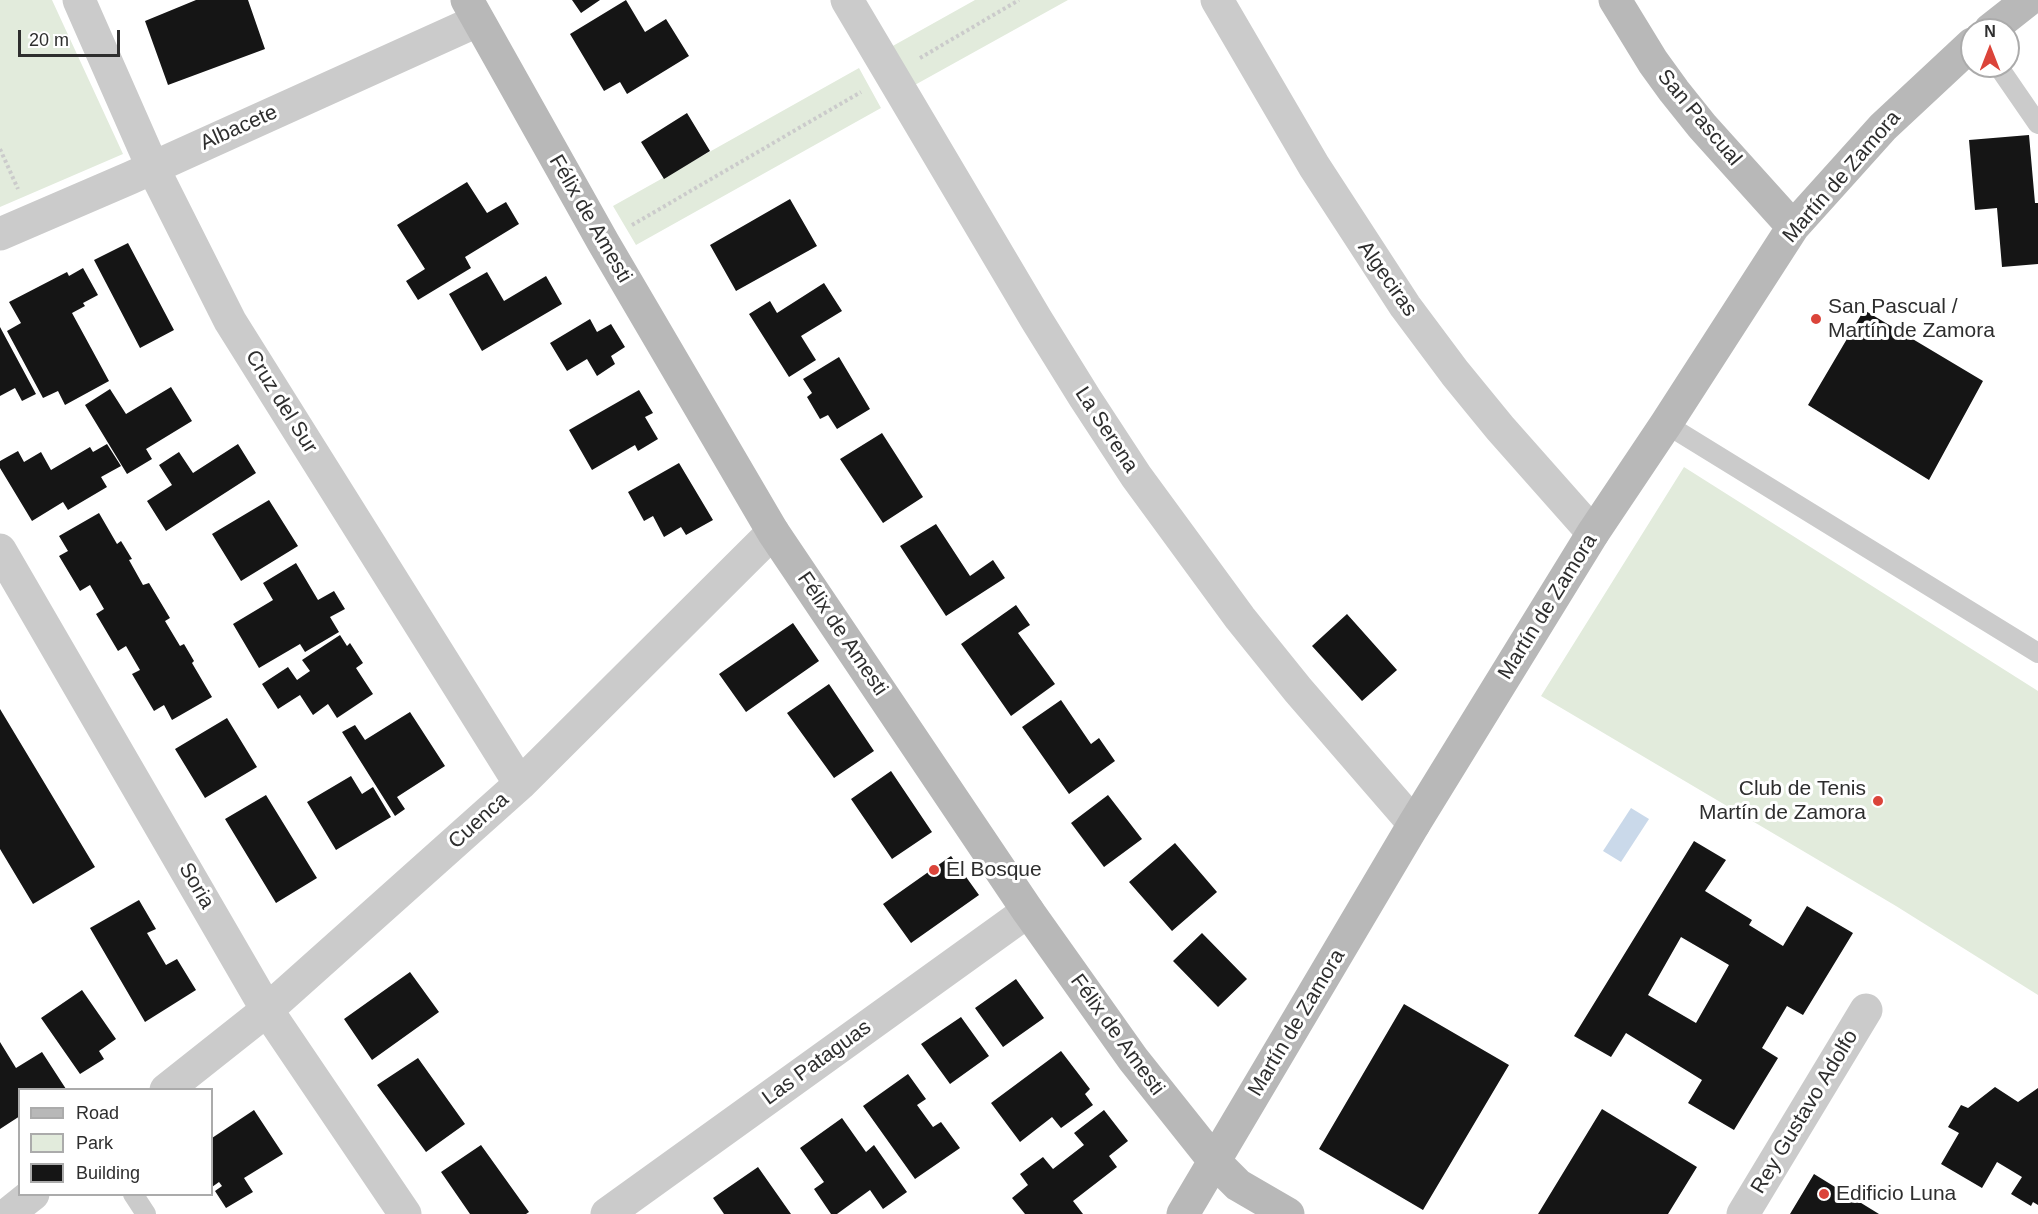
<!DOCTYPE html>
<html>
<head>
<meta charset="utf-8">
<style>
  body { margin:0 }
  #map { position:relative; width:2038px; height:1214px; overflow:hidden; background:#fff; font-family:Helvetica,sans-serif }
  canvas { display:block }
  .legend { position:absolute; left:18px; top:1088px; width:195px; height:108px; box-sizing:border-box; background:#fff; border:2px solid #ababab; margin:0; padding:8px 10px; list-style:none; font-size:18px; color:#2e2e2e }
  .legend li { display:flex; align-items:center; gap:12px; height:30px }
  .legend b { width:30px; border:2px solid #ababab }
  .north { position:absolute; left:1960px; top:18px; width:60px; height:60px; box-sizing:border-box; background:#fff; border:2px solid #ababab; border-radius:50%; rotate:0deg; font-size:16px; font-weight:700; line-height:24px; text-align:center; color:#2e2e2e }
  .north::after { content:''; display:block; margin:auto; width:21px; height:27px; background:#db443a; clip-path:polygon(50% 0,100% 100%,50% 72%,0 100%) }
  .scale { position:absolute; left:18px; top:30px; width:102px; height:27px; box-sizing:border-box; border:3px solid #2e2e2e; border-top:0; padding-left:8px; font-size:18px; line-height:21px; white-space:nowrap; color:#2e2e2e; -webkit-text-stroke:4px #fff; paint-order:stroke }
</style>
</head>
<body>
<div id="map">
<canvas width="2038" height="1214"></canvas>
<ul class="legend">
<li><b style="height:8px;background:#b8b8b8"></b>Road</li>
<li><b style="height:16px;background:#e2ebdc"></b>Park</li>
<li><b style="height:16px;background:#151515"></b>Building</li>
</ul>
<div class="north">N</div>
<div class="scale">20 m</div>
</div>
<script>
const g = document.querySelector('canvas').getContext('2d');
g.lineJoin = 'round';
function fillPath(path, color) {
  g.fillStyle = color;
  g.fill(path, 'evenodd');
}
function shape(rows) {
  const path = new Path2D();
  for (const r of rows) {
    path.moveTo(r[0], r[1]);
    for (let i = 2; i < r.length; i += 2) path.lineTo(r[i], r[i + 1]);
  }
  return path;
}
function trace(path, color, width, dash) {
  g.strokeStyle = color;
  g.lineWidth = width;
  g.lineCap = dash ? 'butt' : 'round';
  g.setLineDash(dash || []);
  g.stroke(path);
}
function drawText(font, color, halo, rows, align = 'center') {
  g.font = font + ' Helvetica,sans-serif';
  g.lineWidth = 6;
  g.setLineDash([]);
  g.textBaseline = 'middle';
  g.strokeStyle = halo;
  g.fillStyle = color;
  for (const [text, x, y, turn = 0] of rows) {
    g.save();
    g.translate(x, y);
    g.rotate((+turn || 0) * Math.PI / 180);
    g.textAlign = isNaN(turn) ? turn : align;
    if (halo) g.strokeText(text, 0, 0);
    g.fillText(text, 0, 0);
    g.restore();
  }
}
fillPath(shape([
  [0,0,52,0,123,154,0,207],
  [975,0,1068,0,904,91,882,52],
  [859,68,881,108,636,245,613,206],
  [1684,467,2038,691,2038,995,1896,906,1541,696]
]), '#e2ebdc');
fillPath(shape([
  [1631,808,1649,819,1621,862,1603,851]
]), '#cad9ea');
fillPath(shape([
  [196,0,248,0,265,49,168,85,145,21],
  [572,0,600,0,581,13],
  [626,0,645,32,666,19,689,56,627,94,620,82,604,91,570,34],
  [687,113,710,151,664,179,641,142],
  [2029,135,2035,203,2038,203,2038,264,2002,267,1997,208,1975,210,1969,140],
  [467,182,487,213,506,202,519,224,465,257,471,268,418,300,406,281,425,269,397,225],
  [790,199,817,246,736,291,710,245],
  [128,243,174,330,140,348,94,260],
  [83,268,98,295,83,303,85,306,72,313,109,381,65,405,58,391,43,398,7,331,21,323,9,302,67,272,69,276],
  [487,272,504,301,546,276,562,304,482,351,449,294],
  [824,283,842,311,801,336,816,360,789,377,749,314,770,301,777,313],
  [1864,310,1983,381,1929,480,1808,405],
  [590,319,597,332,611,324,625,347,611,356,615,364,597,376,587,359,567,371,550,343],
  [0,327,36,394,22,401,15,388,0,396],
  [839,357,870,409,837,429,828,415,820,419,807,397,812,393,803,379],
  [171,387,192,421,146,449,152,459,127,474,85,405,110,389,126,414],
  [639,390,653,413,645,417,658,439,638,451,635,445,592,470,569,430],
  [882,433,923,497,883,523,840,459],
  [107,444,121,466,101,477,107,487,68,510,63,502,32,521,0,468,0,461,18,451,24,462,41,452,51,470,90,447,93,452],
  [238,444,256,473,166,531,147,501,172,485,159,465,179,452,193,473],
  [679,463,713,520,686,535,681,527,664,537,653,516,644,521,628,492],
  [269,500,298,546,241,581,212,534],
  [99,513,117,544,121,541,132,559,129,560,143,585,149,583,170,618,165,621,180,646,184,644,194,661,192,663,212,697,172,720,164,705,154,711,132,674,140,670,126,646,118,651,96,614,104,609,90,585,80,591,59,556,68,551,59,536],
  [936,524,970,576,993,560,1005,578,946,616,900,546],
  [296,563,318,600,334,591,345,609,330,617,339,632,305,652,300,644,259,668,233,624,273,600,263,583],
  [1016,605,1030,625,1018,633,1055,684,1011,716,961,644],
  [1347,614,1397,670,1362,701,1312,646],
  [793,623,819,661,746,712,719,674],
  [340,635,347,646,350,643,363,663,356,668,373,694,337,718,328,704,313,715,300,695,278,709,262,684,288,667,297,680,310,671,302,660],
  [829,684,874,751,834,778,787,713],
  [1061,700,1091,744,1099,738,1115,761,1069,794,1022,727],
  [0,709,95,867,33,904,0,849],
  [410,712,445,766,397,797,405,809,395,816,342,732,355,725,365,740],
  [227,718,257,767,205,798,175,749],
  [891,771,932,832,892,859,851,799],
  [351,776,362,794,373,787,391,817,336,850,307,802],
  [266,795,317,878,276,903,225,819],
  [1108,795,1142,839,1104,867,1071,823],
  [1694,841,1726,860,1705,891,1752,920,1749,925,1783,946,1807,906,1853,933,1803,1015,1787,1006,1762,1048,1778,1058,1734,1130,1688,1103,1702,1080,1626,1033,1611,1057,1574,1036],
  [1681,937,1729,965,1696,1023,1648,995],
  [1175,843,1217,892,1172,931,1129,882],
  [951,856,979,895,911,943,883,904],
  [139,900,156,929,147,933,166,965,177,959,196,990,145,1022,90,928],
  [1202,933,1247,979,1218,1007,1173,961],
  [410,972,439,1012,372,1060,344,1019],
  [1016,979,1044,1018,1003,1047,975,1008],
  [82,990,116,1039,99,1051,104,1059,80,1074,41,1018],
  [1404,1004,1509,1065,1423,1210,1319,1149],
  [961,1017,989,1056,950,1084,921,1044],
  [0,1042,16,1068,42,1052,66,1089,20,1090,20,1116,0,1129],
  [1061,1051,1090,1089,1085,1094,1093,1105,1061,1128,1052,1117,1020,1142,991,1103],
  [418,1058,465,1124,426,1152,377,1085],
  [908,1074,926,1099,917,1105,933,1127,941,1122,960,1148,915,1179,863,1106],
  [1995,1087,2018,1102,2038,1088,2038,1205,2033,1202,2031,1206,2011,1194,2022,1177,1997,1162,1982,1188,1941,1164,1959,1133,1948,1127,1961,1105,1968,1108],
  [1602,1109,1697,1167,1668,1214,1538,1214],
  [254,1110,283,1154,244,1178,253,1192,226,1208,215,1191,222,1186,219,1182,212,1187,212,1138],
  [1104,1110,1128,1141,1109,1156,1117,1167,1073,1201,1083,1214,1025,1214,1012,1198,1028,1185,1020,1174,1043,1157,1053,1169,1084,1145,1074,1133],
  [842,1118,866,1152,874,1145,907,1192,883,1209,870,1190,837,1214,831,1214,814,1189,824,1182,800,1148],
  [481,1145,529,1212,526,1214,470,1214,441,1172],
  [758,1167,791,1214,724,1214,713,1198],
  [1814,1174,1879,1214,1790,1214]
]), '#151515');
trace(shape([
  [920,58,1019,0],
  [0,149,18,189],
  [632,225,861,92]
]), '#cbcbcb', 4, [3, 3]);
trace(shape([
  [1998,66,2038,124],
  [1666,424,2038,653],
  [133,1194,146,1214]
]), '#cbcbcb', 20);
trace(shape([
  [79,0,152,166,230,321,520,784],
  [847,0,1036,319,1085,398,1136,476,1240,618,1298,690,1414,824],
  [1217,0,1314,166,1405,306,1455,373,1500,428,1593,533],
  [0,234,130,178,477,21],
  [0,550,267,1010,405,1214],
  [166,1090,267,1010,520,784,773,532],
  [8,1214,33,1194],
  [607,1214,1028,911],
  [1743,1214,1866,1010]
]), '#cbcbcb', 33);
trace(shape([
  [467,0,603,242,773,532,1028,911,1133,1059,1215,1162,1238,1185,1288,1214],
  [1615,0,1653,62,1674,91,1702,126,1793,227],
  [1990,30,2028,0],
  [1183,1214,1414,824,1593,533,1666,424,1793,227,1883,127,1972,44]
]), '#b8b8b8', 33);
for (const [x, y, r, color] of [
  [1816,319,6,"#db443a"],
  [1878,801,6,"#db443a"],
  [934,870,6,"#db443a"],
  [1824,1194,6,"#db443a"]
]) {
  const dot = new Path2D();
  dot.arc(x, y, r, 0, 2 * Math.PI);
  g.fillStyle = color;
  g.fill(dot);
  trace(dot, '#fff', 2);
}
drawText('21px', '#2e2e2e', '#fff', [
  ["San Pascual",1699,118,50],
  ["Albacete",239,128,-24],
  ["Martín de Zamora",1842,177,-49],
  ["Félix de Amesti",590,219,60],
  ["Algeciras",1387,279,55],
  ["Cruz del Sur",281,402,58],
  ["La Serena",1106,430,57],
  ["Martín de Zamora",1548,607,-58],
  ["Félix de Amesti",842,634,56],
  ["Cuenca",479,821,-42],
  ["Soria",196,886,60],
  ["Martín de Zamora",1297,1023,-59],
  ["Félix de Amesti",1117,1035,54],
  ["Las Pataguas",817,1063,-36],
  ["Rey Gustavo Adolfo",1805,1112,-59]
]);
drawText('21px', '#2e2e2e', '#fff', [
  ["San Pascual /",1828,307],
  ["Martín de Zamora",1828,331],
  ["Club de Tenis",1866,789,"right"],
  ["Martín de Zamora",1866,813,"right"],
  ["El Bosque",946,870],
  ["Edificio Luna",1836,1194]
], 'left');
</script>
</body>
</html>
